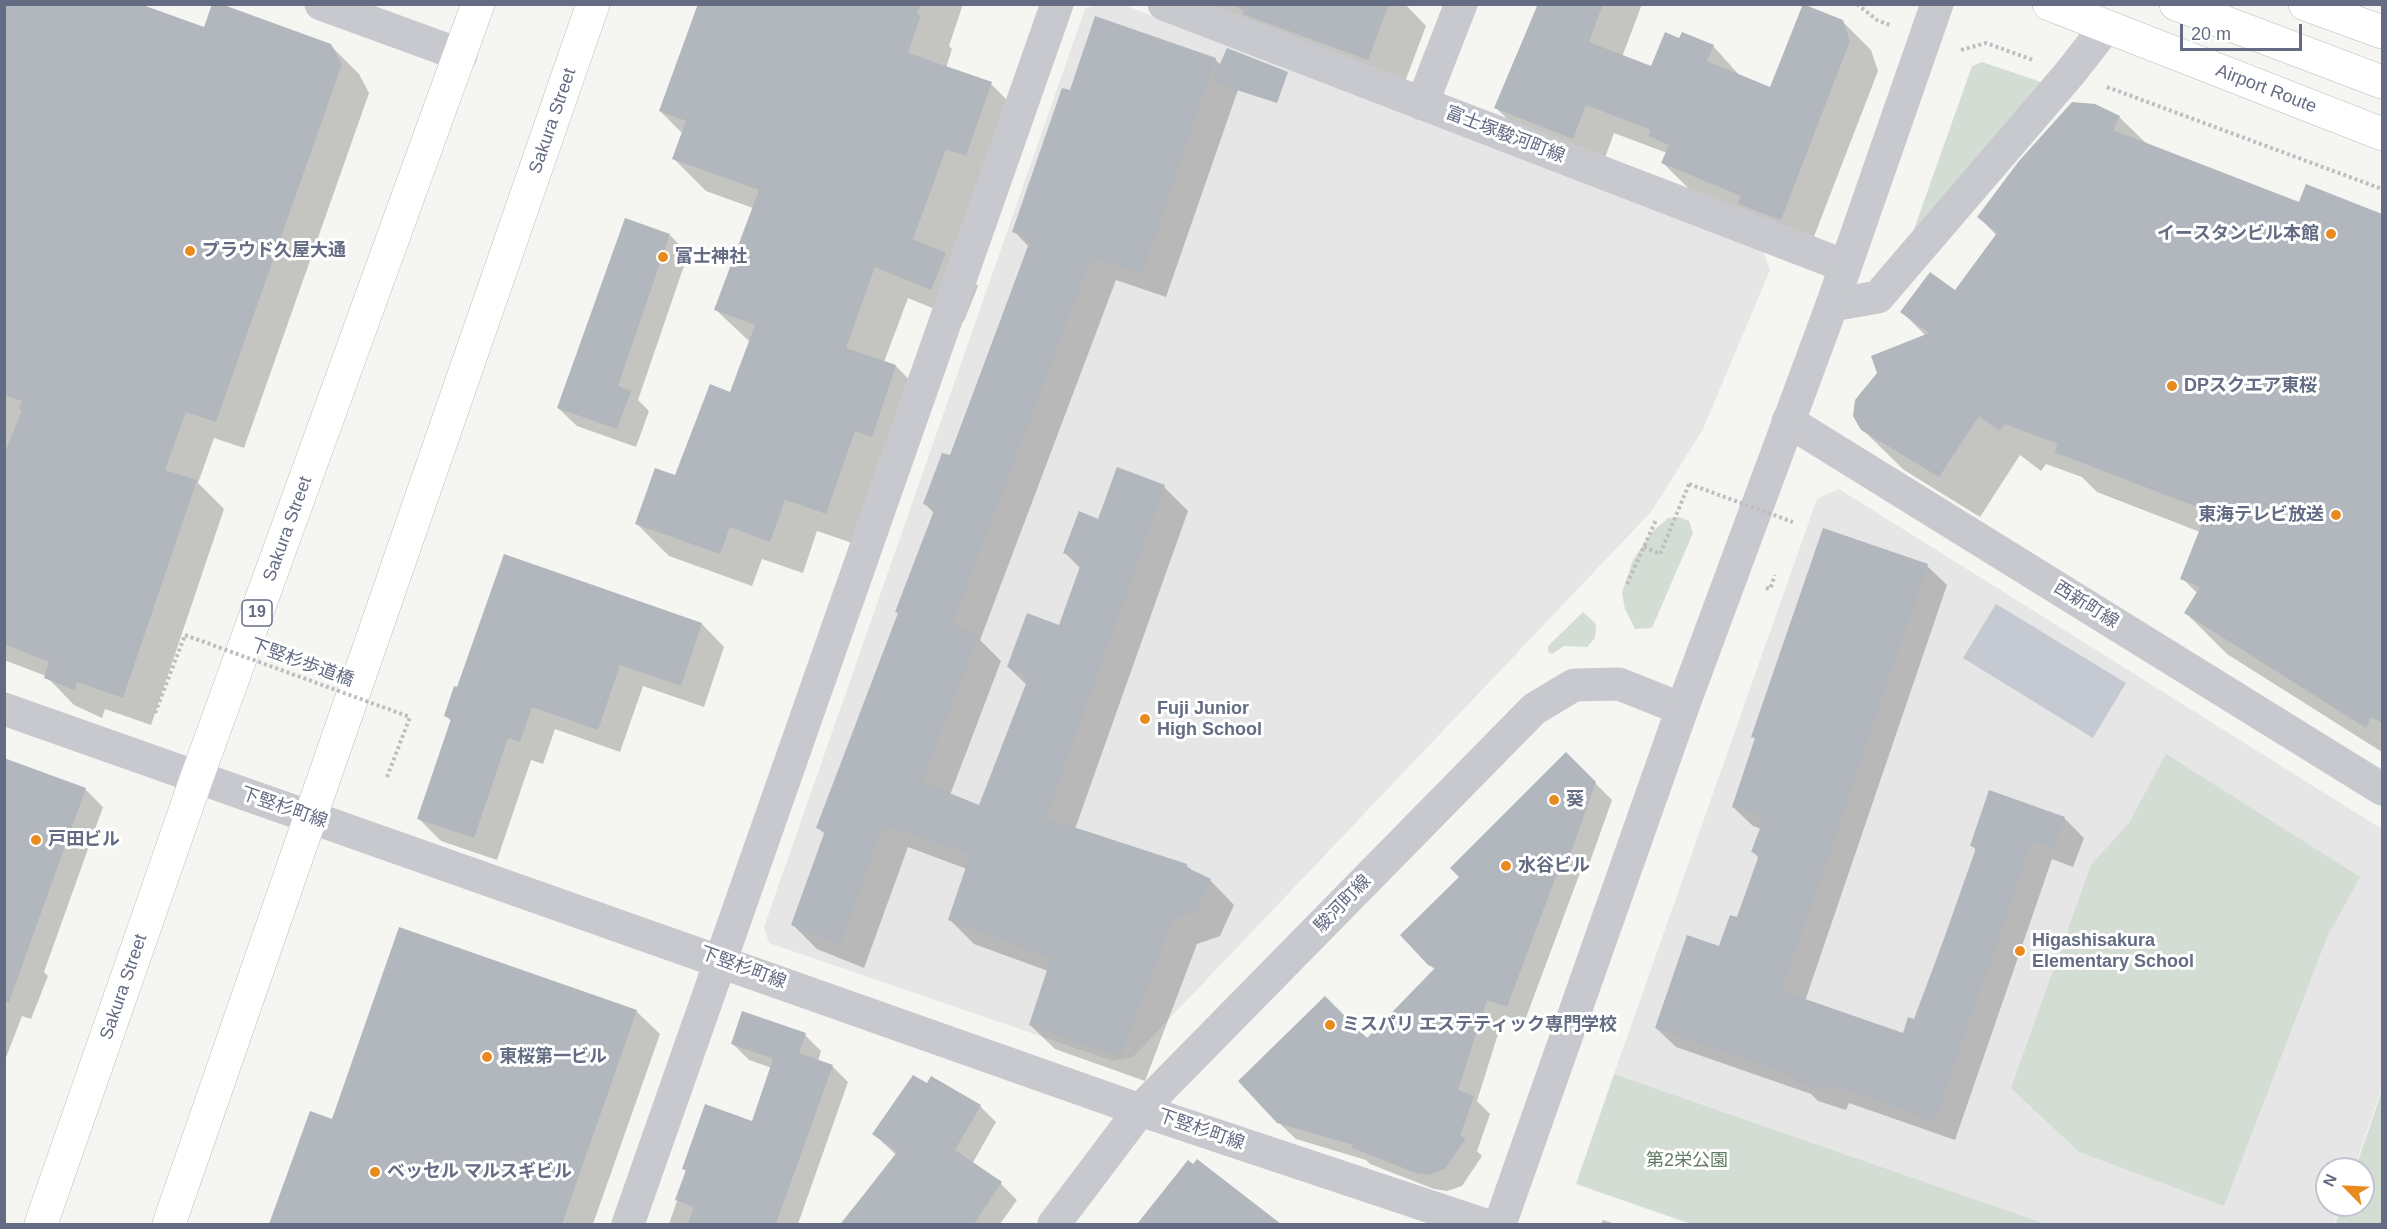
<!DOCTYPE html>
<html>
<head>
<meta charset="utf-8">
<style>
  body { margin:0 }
  #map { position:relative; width:2387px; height:1229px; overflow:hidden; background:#f5f6f2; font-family:Helvetica,sans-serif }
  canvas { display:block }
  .frame { position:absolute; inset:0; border:6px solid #646c84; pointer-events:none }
  .north { position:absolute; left:2315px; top:1157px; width:60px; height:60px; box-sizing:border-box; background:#fff; border:2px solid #c1c4ce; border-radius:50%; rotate:294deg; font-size:16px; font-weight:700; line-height:24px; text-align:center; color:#646c84 }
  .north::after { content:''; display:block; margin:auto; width:21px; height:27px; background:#e98a1f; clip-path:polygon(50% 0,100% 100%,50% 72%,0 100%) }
  .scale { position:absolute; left:2180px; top:24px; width:122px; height:27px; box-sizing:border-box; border:3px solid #646c84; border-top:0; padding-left:8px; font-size:18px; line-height:21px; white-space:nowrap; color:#646c84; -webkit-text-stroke:4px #fff; paint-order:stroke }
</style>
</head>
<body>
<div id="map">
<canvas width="2387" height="1229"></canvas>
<div class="frame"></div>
<div class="north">N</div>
<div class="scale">20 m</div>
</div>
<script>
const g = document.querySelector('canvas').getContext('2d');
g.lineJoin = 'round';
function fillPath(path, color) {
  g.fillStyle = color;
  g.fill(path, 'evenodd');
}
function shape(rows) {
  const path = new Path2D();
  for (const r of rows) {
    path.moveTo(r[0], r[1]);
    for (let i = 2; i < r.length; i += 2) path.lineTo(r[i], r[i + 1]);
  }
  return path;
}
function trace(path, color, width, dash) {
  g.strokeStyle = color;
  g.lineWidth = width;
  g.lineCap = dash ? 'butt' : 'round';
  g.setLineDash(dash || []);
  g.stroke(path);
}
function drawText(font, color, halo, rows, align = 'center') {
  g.font = font + ' Helvetica,"Noto Sans JP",sans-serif';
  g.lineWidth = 6;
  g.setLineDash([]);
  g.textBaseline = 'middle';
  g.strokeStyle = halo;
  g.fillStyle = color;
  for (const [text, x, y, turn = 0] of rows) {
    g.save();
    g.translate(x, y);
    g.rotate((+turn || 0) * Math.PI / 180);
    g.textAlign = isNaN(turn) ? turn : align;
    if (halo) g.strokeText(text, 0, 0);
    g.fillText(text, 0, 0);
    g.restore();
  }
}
fillPath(shape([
  [1095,5,1124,5,1763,251,1770,270,1703,429,1651,512,1133,1057,1113,1061,769,943,764,927,1085,9],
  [1839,489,2382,829,2382,1088,2354,1169,2327,1169,2327,1205,2341,1205,2334,1224,2046,1224,1614,1074,1817,499]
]), '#e5e6e5');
fillPath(shape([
  [1982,62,2041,82,1913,232,1972,66],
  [1679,517,1689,521,1693,533,1652,628,1635,629,1625,609,1622,593,1633,560,1652,532,1668,518],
  [1583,612,1596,624,1595,638,1587,647,1564,646,1552,654,1548,652,1548,646],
  [2166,754,2360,877,2327,937,2224,1206,2079,1152,2011,1088,2091,865,2129,823],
  [1614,1074,2046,1224,1691,1224,1576,1184],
  [2382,1091,2382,1224,2335,1224,2342,1205,2363,1205,2363,1169,2355,1169]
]), '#d4ddd3');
fillPath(shape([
  [1996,604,2126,683,2093,738,1963,658]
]), '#c5cad2');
fillPath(shape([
  [4,4,330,45,359,74,369,93,244,448,214,438,198,483,224,509,151,725,105,709,102,718,74,705,46,676,4,660],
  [698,4,963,4,949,46,952,49,946,68,991,84,1023,116,950,259,978,286,964,321,908,298,884,362,896,366,928,399,858,545,817,531,803,573,762,559,752,586,669,556,637,524,676,477,731,394,750,342,715,309,753,208,706,191,674,159,683,134,660,111],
  [1208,4,1405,4,1426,26,1403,87],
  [1538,4,1642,4,1622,57,1652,68,1680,39,1713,46,1741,77,1771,89,1842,21,1871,50,1878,71,1810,247,1691,191,1663,163,1667,153,1614,133,1602,166,1525,136,1496,108],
  [1215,59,1240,84,1166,297,1116,280,980,640,1001,661,950,795,979,807,1027,685,1008,667,1060,627,1081,569,1065,553,1099,521,1164,487,1188,511,1075,829,1186,865,1193,872,1210,880,1234,905,1220,936,1197,944,1145,1081,1055,1049,1030,1025,1048,971,974,944,950,920,967,869,908,847,864,968,817,949,793,925,826,835,818,828,899,614,897,612,934,513,925,504,951,457,1029,247,1014,231,1070,92],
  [2119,117,2148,145,2300,204,2307,186,2382,216,2382,752,2227,654,2186,613,2198,594,2182,578,2200,532,2097,492,2082,477,2046,464,2041,471,2020,455,1980,517,1904,470,1862,429,1855,408,1860,394,1879,373,1926,336,1902,312,1955,292,1997,236,1979,217],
  [670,235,688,254,638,400,649,411,636,447,577,426,558,408],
  [505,556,702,624,724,647,704,707,643,686,620,752,555,729,543,764,531,760,497,860,441,841,418,818,452,722,446,716,458,689],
  [1927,566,1947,585,1805,1001,1904,1035,1915,1021,1976,850,1972,846,2064,818,2084,838,2073,867,2052,859,1955,1140,1849,1103,1846,1110,1818,1101,1811,1094,1676,1047,1656,1028,1720,948,1738,919,1759,858,1753,852,1761,829,1753,826,1733,807,1756,740,1753,736],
  [1566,754,1612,800,1586,873,1581,870,1524,1023,1504,1015,1477,1101,1490,1114,1477,1151,1482,1156,1462,1186,1447,1191,1434,1189,1370,1164,1366,1160,1296,1139,1278,1122,1367,1040,1435,970,1402,935,1461,877],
  [4,760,85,789,103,807,44,972,48,976,31,1019,22,1016,4,1063],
  [636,1011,660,1034,593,1224,271,1224,311,1113,333,1120],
  [805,1035,821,1051,818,1061,832,1066,848,1082,798,1224,669,1224,687,1172,683,1168,753,1123,772,1068,749,1060,733,1044],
  [928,1085,980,1106,996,1122,972,1164,1001,1184,1017,1200,1000,1224,840,1224,896,1155,874,1134],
  [1197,1161,1278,1224,1139,1224,1188,1162,1194,1166],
  [1603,1220,1616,1224,1601,1224]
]), '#0003');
fillPath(shape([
  [4,4,140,4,204,27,212,4,221,4,331,44,342,64,216,422,186,412,165,470,197,480,123,698,77,682,75,691,44,678,49,662,4,644,4,454,22,410,19,409,22,401,4,395],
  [698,4,920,4,917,14,921,15,908,53,992,82,966,156,946,149,913,239,946,253,931,290,875,267,846,348,896,365,872,437,855,431,826,514,785,500,770,542,730,527,720,554,635,524,655,468,675,475,710,384,730,392,755,325,714,310,759,190,672,159,686,121,659,111],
  [1233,4,1389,4,1368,60,1242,14,1244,11],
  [1538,4,1603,4,1589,42,1651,66,1665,32,1679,38,1682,32,1714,45,1707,61,1770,87,1803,4,1843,20,1850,41,1781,220,1738,204,1741,196,1661,163,1669,145,1648,136,1651,130,1586,105,1573,139,1494,108],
  [1095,16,1216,58,1142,273,1092,256,952,625,978,635,922,782,979,805,1029,676,1007,667,1027,613,1059,625,1082,561,1063,553,1079,511,1098,519,1117,467,1165,485,1046,818,1187,864,1186,867,1211,879,1196,912,1173,919,1120,1057,1029,1025,1051,958,948,920,970,855,883,824,840,945,791,925,825,831,816,828,898,613,895,612,935,508,923,504,942,453,950,455,1031,238,1012,232,1062,88,1070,90],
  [1227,48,1288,72,1277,103,1212,82],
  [2072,102,2095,104,2120,116,2113,130,2299,202,2306,184,2382,214,2382,723,2371,717,2366,728,2184,613,2200,587,2180,579,2207,511,2054,452,2058,444,2005,424,1999,431,1979,416,1939,477,1861,430,1853,416,1855,400,1877,373,1871,356,1929,333,1900,312,1930,272,1955,290,1997,233,1977,217,2019,161],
  [625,218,670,234,618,386,631,391,617,429,557,408],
  [1823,528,1928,564,1782,991,1903,1033,1908,1017,1914,1019,1945,936,1976,848,1970,846,1989,790,2065,817,2054,848,2032,841,1935,1121,1829,1084,1827,1091,1796,1081,1798,1078,1655,1028,1687,935,1719,946,1730,915,1737,917,1759,855,1751,852,1764,818,1732,807,1755,738,1751,737],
  [504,554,702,623,681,686,620,665,598,730,532,707,520,742,508,738,474,838,417,819,451,719,444,716,454,686,457,687],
  [1566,752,1596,782,1569,858,1564,855,1507,1007,1487,1000,1458,1090,1474,1096,1460,1136,1466,1138,1445,1169,1429,1175,1416,1173,1352,1148,1353,1145,1277,1123,1238,1081,1325,996,1367,1038,1435,968,1428,965,1400,935,1459,877,1450,868],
  [4,758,86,788,9,1002,4,1002],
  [399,927,637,1010,562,1224,269,1224,310,1111,332,1119],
  [742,1011,806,1033,799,1053,833,1065,776,1224,688,1224,694,1207,675,1200,686,1170,682,1169,705,1104,752,1121,773,1059,731,1044],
  [913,1075,927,1083,931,1076,981,1105,955,1150,1002,1182,974,1224,841,1224,897,1152,872,1134],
  [1197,1159,1281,1224,1137,1224,1188,1160,1193,1164]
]), '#b2b6bd');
const primary = shape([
  [2049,4,2382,134]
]);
const trunk = shape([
  [41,1224,197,777,478,4],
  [169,1224,593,4]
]);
const motorway = shape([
  [2176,4,2382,82],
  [2305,4,2382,32]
]);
trace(primary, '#b8babf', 34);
trace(trunk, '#b8b9bd', 34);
trace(motorway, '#b8b9bd', 34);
trace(shape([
  [1857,4,1877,20,1892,26],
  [1961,50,1986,43,2033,60],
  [2107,87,2382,189],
  [1644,547,1660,554,1689,484],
  [1627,584,1656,520],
  [1766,588,1770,589,1775,575],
  [155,713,185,635],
  [387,777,410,717]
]), '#bdbec1', 4, [3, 3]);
trace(shape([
  [321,4,461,55],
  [1164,4,1845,266],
  [1422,104,1461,4],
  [1832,305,1878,297,2070,73,2106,27],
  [1788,421,2382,789],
  [4,709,1140,1110,1482,1224],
  [628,1224,1057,4],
  [1054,1224,1140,1110,1534,709,1574,685,1619,684,1682,709]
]), '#c8c9ce', 33);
trace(shape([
  [1500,1224,1682,709,1832,305,1937,4]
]), '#c8c9ce', 33);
trace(primary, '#fff', 33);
trace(trunk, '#fff', 33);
trace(motorway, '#fff', 33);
trace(shape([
  [1689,484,1793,522],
  [185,635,410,717]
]), '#bdbec1', 4, [3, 3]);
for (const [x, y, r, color] of [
  [2331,234,6,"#e98a1f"],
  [190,251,6,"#e98a1f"],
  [663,257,6,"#e98a1f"],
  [2172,386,6,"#e98a1f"],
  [2336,515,6,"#e98a1f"],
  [1145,719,6,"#e98a1f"],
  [1554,800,6,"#e98a1f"],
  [36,840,6,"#e98a1f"],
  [1506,866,6,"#e98a1f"],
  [2020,951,6,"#e98a1f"],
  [1330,1025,6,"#e98a1f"],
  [487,1057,6,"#e98a1f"],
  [375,1172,6,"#e98a1f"]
]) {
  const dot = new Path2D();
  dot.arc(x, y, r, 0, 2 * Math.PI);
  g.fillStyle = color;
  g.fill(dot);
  trace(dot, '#fff', 2);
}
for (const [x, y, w] of [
  [257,613,30]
]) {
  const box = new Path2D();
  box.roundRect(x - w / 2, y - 13, w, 26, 4.5);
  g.fillStyle = '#fff';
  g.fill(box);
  trace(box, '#646c84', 1.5);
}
drawText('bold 16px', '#646c84', null, [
  ["19",257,613]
]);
drawText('18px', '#646c84', '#fff', [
  ["Airport Route",2266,89,21],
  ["Sakura Street",553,121,-71],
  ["富士塚駿河町線",1505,135,21],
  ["Sakura Street",288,529,-70],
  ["西新町線",2086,605,32],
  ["下竪杉歩道橋",302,663,20],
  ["下竪杉町線",284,808,19],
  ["駿河町線",1343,904,-46],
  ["下竪杉町線",743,968,20],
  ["Sakura Street",124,987,-71],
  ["下竪杉町線",1201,1130,19]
]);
drawText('bold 18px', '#646c84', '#fff', [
  ["イースタンビル本館",2319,234,"right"],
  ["プラウド久屋大通",202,251],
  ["富士神社",675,257],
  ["DPスクエア東桜",2184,386],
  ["東海テレビ放送",2324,515,"right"],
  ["Fuji Junior",1157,709],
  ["High School",1157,730],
  ["葵",1566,800],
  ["戸田ビル",48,840],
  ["水谷ビル",1518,866],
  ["Higashisakura",2032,941],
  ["Elementary School",2032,962],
  ["ミスパリ エステティック専門学校",1342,1025],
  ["東桜第一ビル",499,1057],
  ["ベッセル マルスギビル",387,1172]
], 'left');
drawText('18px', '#637b65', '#fff', [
  ["第2栄公園",1687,1161]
]);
</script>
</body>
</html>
